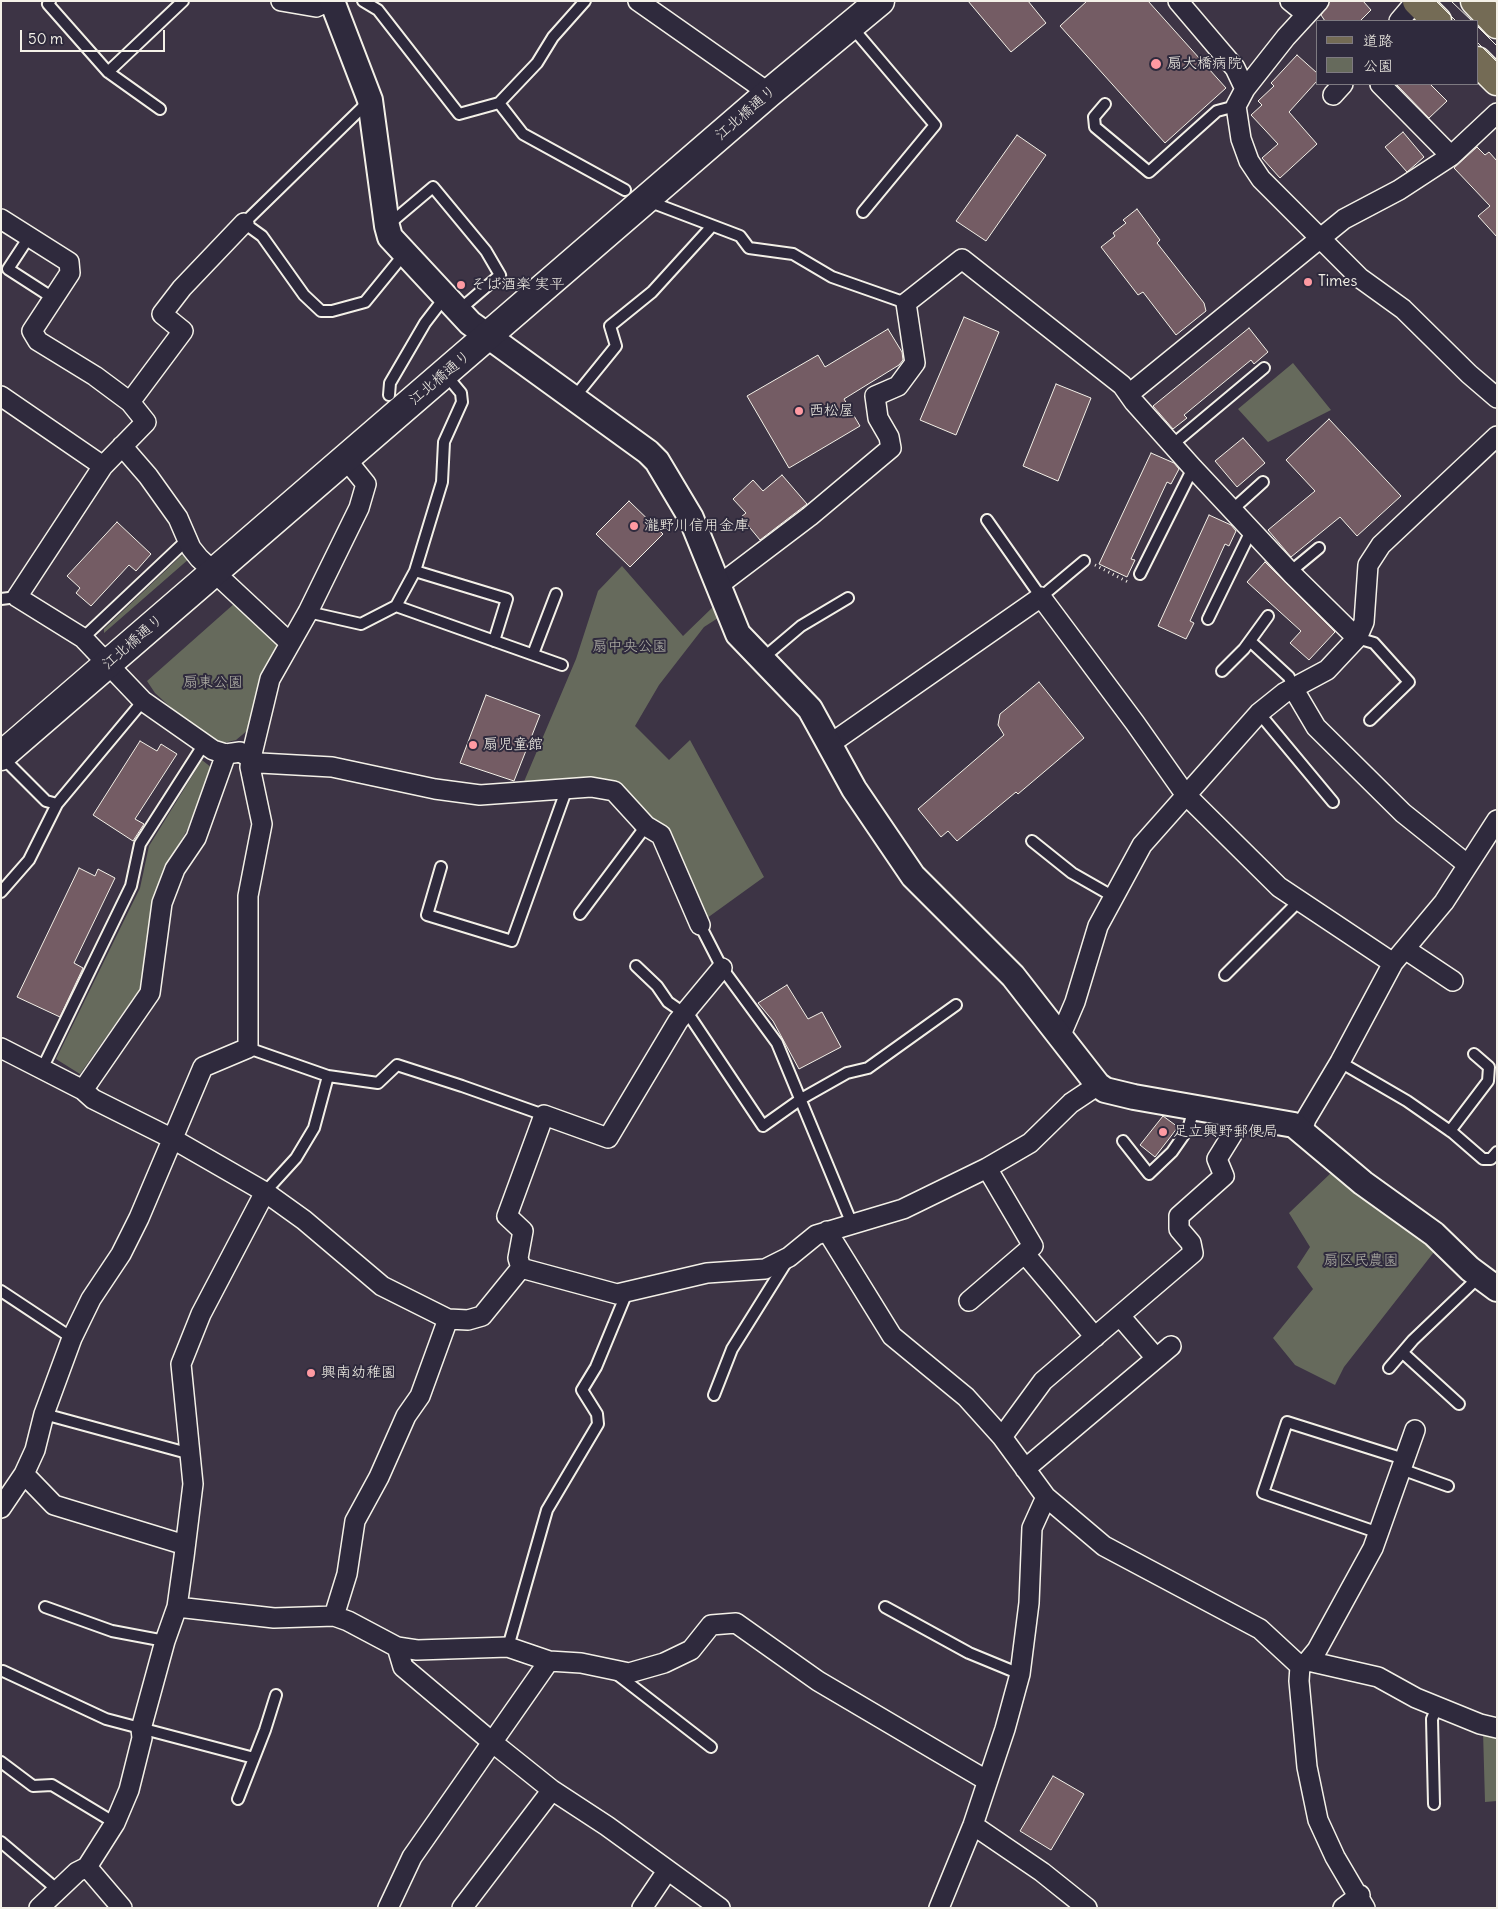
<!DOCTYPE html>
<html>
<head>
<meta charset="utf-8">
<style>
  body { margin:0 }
  #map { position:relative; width:1498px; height:1909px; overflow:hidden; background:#3d3445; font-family:Delius,"Klee One",sans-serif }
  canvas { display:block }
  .frame { position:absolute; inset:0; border:2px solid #f4f1e8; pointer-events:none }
  .legend { position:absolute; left:1316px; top:20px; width:162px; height:65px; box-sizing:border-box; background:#2f2a3d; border:1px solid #7e7a81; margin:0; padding:6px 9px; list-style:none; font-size:15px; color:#f4f1e8 }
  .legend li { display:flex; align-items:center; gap:10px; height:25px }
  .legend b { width:25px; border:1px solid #7e7a81 }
  .scale { position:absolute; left:20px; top:30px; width:145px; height:22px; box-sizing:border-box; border:2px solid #f4f1e8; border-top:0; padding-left:6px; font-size:15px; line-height:18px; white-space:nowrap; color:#f4f1e8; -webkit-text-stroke:4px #2f2a3d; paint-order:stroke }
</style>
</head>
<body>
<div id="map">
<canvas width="1498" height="1909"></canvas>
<div class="frame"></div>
<ul class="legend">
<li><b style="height:6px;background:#746b55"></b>道路</li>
<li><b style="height:14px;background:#666a5c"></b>公園</li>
</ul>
<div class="scale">50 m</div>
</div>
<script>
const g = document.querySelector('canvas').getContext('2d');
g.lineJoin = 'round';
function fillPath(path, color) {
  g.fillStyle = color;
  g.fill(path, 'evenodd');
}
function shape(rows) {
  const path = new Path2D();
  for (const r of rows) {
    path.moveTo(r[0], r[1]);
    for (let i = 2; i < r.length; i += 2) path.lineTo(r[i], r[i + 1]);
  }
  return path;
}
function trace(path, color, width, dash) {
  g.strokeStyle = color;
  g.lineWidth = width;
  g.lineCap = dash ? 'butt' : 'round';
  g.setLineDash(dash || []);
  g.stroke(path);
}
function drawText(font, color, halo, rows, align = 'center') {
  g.font = font + ' Delius,"Klee One",sans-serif';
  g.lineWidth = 4;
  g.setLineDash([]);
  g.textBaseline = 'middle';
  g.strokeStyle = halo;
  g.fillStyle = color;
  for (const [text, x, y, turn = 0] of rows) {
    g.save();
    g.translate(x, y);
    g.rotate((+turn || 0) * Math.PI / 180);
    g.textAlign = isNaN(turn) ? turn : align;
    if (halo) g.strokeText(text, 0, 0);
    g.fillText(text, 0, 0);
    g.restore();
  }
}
fillPath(shape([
  [1293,363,1331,410,1268,442,1238,409],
  [182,555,190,558,104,633,104,629],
  [622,566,683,636,714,606,718,618,704,627,659,685,635,726,669,760,690,740,764,877,703,921,649,819,616,785,523,784,576,659,598,591],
  [235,603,278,644,262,673,248,730,236,740,219,744,179,715,155,693,147,681],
  [202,760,212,768,187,830,163,872,154,904,140,989,80,1074,56,1059,140,888,149,846],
  [1332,1172,1419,1238,1434,1252,1344,1367,1335,1385,1295,1365,1273,1338,1313,1289,1297,1267,1310,1247,1289,1213],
  [1483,1731,1497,1735,1497,1801,1485,1802]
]), '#666a5c');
const building = shape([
  [968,1,1028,1,1046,23,1011,52,968,1],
  [1087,1,1148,1,1226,88,1165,143,1060,26,1087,1],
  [1330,1,1363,1,1371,10,1360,21,1325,21,1321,15,1330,1],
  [1297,55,1317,73,1317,81,1289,112,1317,144,1280,178,1262,158,1278,144,1251,115,1262,105,1258,101,1274,86,1271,83,1297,55],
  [1396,84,1430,84,1447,101,1429,118,1396,84],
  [1403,132,1424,157,1407,172,1385,147,1403,132],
  [1017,135,1046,155,986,241,956,221,1017,135],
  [1477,147,1485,155,1489,152,1497,161,1497,237,1478,216,1490,206,1454,168,1477,147],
  [1137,209,1160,240,1157,243,1204,303,1206,311,1176,335,1143,292,1138,295,1101,247,1115,236,1113,233,1126,223,1123,220,1137,209],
  [964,317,999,332,956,435,920,420,964,317],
  [1249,328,1268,352,1254,364,1251,360,1184,415,1187,418,1173,429,1153,406,1249,328],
  [888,329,902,352,903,360,899,365,844,399,860,426,789,468,747,396,818,355,825,367,888,329],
  [1056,384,1091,398,1058,481,1023,466,1056,384],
  [1329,419,1401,496,1357,536,1340,517,1291,557,1268,530,1315,491,1286,460,1329,419],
  [1243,438,1265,463,1237,487,1215,461,1243,438],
  [1151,453,1174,463,1179,469,1171,484,1167,482,1131,559,1135,560,1127,577,1099,564,1151,453],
  [782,475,807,504,760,540,741,517,746,513,733,499,753,480,763,491,782,475],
  [629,501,663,534,630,567,596,534,629,501],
  [1209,515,1231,525,1236,531,1229,546,1225,544,1190,621,1194,623,1186,639,1158,626,1209,515],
  [117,522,151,554,136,571,129,565,91,606,76,593,80,588,67,576,117,522],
  [1265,562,1335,632,1309,660,1290,643,1301,631,1247,582,1265,562],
  [1039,682,1084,738,1018,794,1016,792,957,841,948,831,941,837,918,809,1004,735,998,725,1000,714,1039,682],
  [486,695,540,715,514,781,460,763,486,695],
  [140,741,157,751,161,744,177,754,135,819,144,824,133,841,93,815,140,741],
  [79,868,95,876,98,869,115,878,74,963,83,968,60,1017,17,997,79,868],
  [787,985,808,1019,822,1012,841,1047,799,1069,773,1021,758,1003,787,985],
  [1163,1116,1178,1127,1155,1157,1140,1145,1163,1116],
  [1053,1776,1084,1794,1051,1850,1020,1831,1053,1776]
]);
fillPath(building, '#745c64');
trace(building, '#f4f1e8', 1);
const service = shape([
  [50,1,48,4,108,72,160,109],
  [363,1,378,10,459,114,499,103,537,63,553,37,585,1],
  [851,26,935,125,863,212],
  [108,72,183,1],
  [369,101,244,223,262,236,304,295,321,311,332,311,365,302,405,253],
  [499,103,523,134,625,190],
  [1105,104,1094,117,1095,127,1149,172,1217,111,1236,106],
  [648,201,740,236,749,248,793,254,832,277,906,303],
  [388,225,433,187,486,251,500,275,458,311],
  [29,237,8,269,53,298],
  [389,395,390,383,425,323,445,297],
  [573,399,616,346,610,326,652,292,712,226],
  [1172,445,1264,368],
  [1232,510,1263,482],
  [987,520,1041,597,1084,561],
  [415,571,507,599,494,641],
  [1290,572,1319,548],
  [1140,574,1193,468],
  [1,599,17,597],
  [396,606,562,665],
  [308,612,361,624,396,606,415,571,442,482,444,442,462,402,461,393,446,375],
  [1208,619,1251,531],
  [83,638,187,540],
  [1357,638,1374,643,1409,682,1370,720],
  [1250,641,1289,677,1293,688],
  [533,654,556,594],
  [762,659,801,626,848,598],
  [1222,671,1244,649,1268,616],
  [1259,713,1333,802],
  [2,757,46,801,57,804,143,701],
  [1032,841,1072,873,1114,897],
  [441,867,427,915,512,941,567,788],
  [1,892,29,860,57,804],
  [580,914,646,826],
  [700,925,722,968,777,1043,852,1224],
  [636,966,657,986,668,1002,691,1018,763,1126,801,1099,847,1073,868,1068,956,1005],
  [1225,975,1300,900],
  [248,1048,328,1076,378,1083,397,1065,462,1086,544,1115],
  [1340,1062,1407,1101,1453,1133,1483,1159,1491,1159,1497,1152],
  [42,1069,131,886,140,844,204,744],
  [1450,1131,1488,1081,1489,1067,1474,1054],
  [1123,1141,1149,1174,1172,1152,1188,1129,1194,1109],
  [265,1192,296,1158,314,1128,328,1076],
  [1,1291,72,1338],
  [1403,1353,1459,1404],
  [1389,1368,1413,1340,1480,1276],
  [714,1395,732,1349,787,1261],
  [44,1414,191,1454],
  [1401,1469,1448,1486],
  [1379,1533,1263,1493,1287,1422,1404,1459],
  [45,1607,112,1631,165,1641],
  [885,1607,969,1653,1020,1674],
  [508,1647,547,1510,598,1424,597,1414,582,1390,596,1367,627,1292],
  [3,1671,106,1719,254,1758],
  [618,1675,711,1747],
  [1,1762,33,1786,52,1785,115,1823],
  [238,1799,265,1730,276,1695],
  [1434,1804,1432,1719,1437,1707],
  [1,1842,59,1891]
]);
const minor = shape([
  [281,1,316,7,329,1],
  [638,1,769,93],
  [1178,1,1235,68,1245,89],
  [1290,1,1306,14],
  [1319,1,1286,37,1245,89,1236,106,1241,139,1249,161,1261,179,1360,278,1403,309,1469,374,1497,398],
  [1399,21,1416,1],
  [1380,84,1451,156],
  [1333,95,1343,84],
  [1,219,69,262,70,273,32,331,38,341,95,376,130,402,146,422,103,466,17,597,83,638,143,701,213,750,226,754,240,752,260,763,332,767,435,789,480,795,591,787,614,791,646,826,661,835,700,925],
  [1129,394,1344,219,1399,190,1451,156,1497,113],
  [1,396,103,466],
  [130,402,183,331,162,314,182,288,244,223],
  [122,446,148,476,178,518,191,548,199,558,290,643],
  [719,585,810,516,891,448,889,437,878,418,875,396,898,386,915,363,906,303,962,259,1122,385,1134,402,1193,468,1293,575,1357,638],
  [1293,688,1316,727,1403,813,1468,865],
  [830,744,1041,597,1135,723,1185,794,1279,887,1393,963],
  [1405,949,1453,981],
  [1060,1037,1075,1002,1098,926,1142,845,1259,713,1284,693,1327,670,1357,638,1364,622,1368,565,1381,545,1497,436],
  [1,1048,83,1090,93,1099,173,1139,265,1192,304,1220,382,1286,448,1319,468,1320,482,1316,521,1268,617,1294,707,1273,765,1269,789,1257,816,1235,903,1209,987,1168,1030,1143,1071,1103,1098,1085],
  [83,1090,150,993,162,903,175,869,196,838,226,754],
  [1302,1131,1306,1119,1340,1062,1393,963,1444,902,1497,820],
  [827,1231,892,1336,966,1397,1002,1437,1046,1497,1104,1546,1260,1629,1300,1666],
  [1025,1254,1095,1337],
  [521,1268,518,1258,523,1231,507,1216,544,1115,608,1138,678,1021,722,968],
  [969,1301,1033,1246,987,1168],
  [1120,1316,1156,1358],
  [1002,1437,1043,1381,1193,1253,1191,1243,1179,1229,1179,1216,1224,1176,1217,1159,1243,1117],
  [1025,1469,1171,1346],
  [24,1474,54,1505,185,1545],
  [1,1508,24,1474,35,1450,44,1414,72,1338,91,1299,121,1254,139,1218,203,1067,248,1048,248,896,262,824,250,767,251,758,270,679,308,612,359,508,366,484,345,458],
  [177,1607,274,1618,334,1616,348,1621,397,1647,417,1650,508,1647,549,1661,581,1663,629,1673,664,1663,691,1650,711,1625,736,1623,818,1681,986,1780],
  [334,1616,347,1574,355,1521,379,1477,406,1416,420,1396,448,1319],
  [397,1647,403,1667,492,1742,552,1790,607,1826,720,1908],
  [1308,1661,1378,1677,1416,1698,1480,1724,1497,1728],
  [973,1825,1042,1872,1087,1908],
  [87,1867,122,1908],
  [39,1908,77,1872,87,1867,115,1823,129,1790,142,1738,141,1729,165,1641,177,1607,184,1557,193,1484,181,1364,201,1314,265,1192],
  [388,1908,412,1857,549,1661],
  [462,1908,552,1790],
  [642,1908,667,1871],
  [939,1908,973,1825,1005,1729,1020,1674,1029,1603,1032,1528,1046,1497],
  [1343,1908,1360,1895],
  [1365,1908,1335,1857,1318,1820,1307,1767,1299,1681,1300,1666,1308,1661,1317,1650,1373,1548,1415,1430]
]);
const tertiary = shape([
  [332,1,370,100,387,226,390,237,470,323,648,452,657,461,691,518,738,634,810,709,854,789,913,876,1013,976,1098,1085,1105,1090,1134,1097,1294,1125,1363,1183,1434,1234,1470,1269,1497,1289]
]);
const secondary = shape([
  [1,756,769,93,880,1]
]);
const primary = shape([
  [1417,1,1437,21],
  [1475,1,1497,24],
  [1477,61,1497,81]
]);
trace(service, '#f4f1e8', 14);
trace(minor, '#f4f1e8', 22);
trace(tertiary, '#f4f1e8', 28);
trace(secondary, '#f4f1e8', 31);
trace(primary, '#f4f1e8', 31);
trace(shape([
  [1095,565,1128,582]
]), '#f4f1e8', 3, [1, 4]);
trace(service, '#2f2a3d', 10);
trace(minor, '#2f2a3d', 19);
trace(tertiary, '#2f2a3d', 24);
trace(secondary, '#2f2a3d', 28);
trace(primary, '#746b55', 28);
trace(shape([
  [1436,1,1456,21],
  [1451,1,1472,21],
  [1477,26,1497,46],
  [1477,42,1497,62]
]), '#f4f1e8', 1);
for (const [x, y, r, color] of [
  [1156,64,6,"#ff9aa2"],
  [1308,282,5,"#ff9aa2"],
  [461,285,5,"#ff9aa2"],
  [799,411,5,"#ff9aa2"],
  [634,526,5,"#ff9aa2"],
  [473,745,5,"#ff9aa2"],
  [1163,1132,5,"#ff9aa2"],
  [311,1373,5,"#ff9aa2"]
]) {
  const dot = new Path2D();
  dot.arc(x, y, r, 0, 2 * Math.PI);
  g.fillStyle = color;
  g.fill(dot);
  trace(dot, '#2f2a3d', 2);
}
drawText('15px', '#f4f1e8', '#2f2a3d', [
  ["扇大橋病院",1167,64],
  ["Times",1318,282],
  ["そば酒楽 実平",471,285],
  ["西松屋",809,411],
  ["瀧野川信用金庫",644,526],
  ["扇児童館",483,745],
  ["足立興野郵便局",1173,1132],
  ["興南幼稚園",321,1373]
], 'left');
drawText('15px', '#f4f1e8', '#2f2a3d', [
  ["江北橋通り",746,113,-41],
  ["江北橋通り",440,378,-40],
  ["江北橋通り",133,642,-41]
]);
drawText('15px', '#b4b4a9', '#2f2a3d', [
  ["扇中央公園",630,647],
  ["扇東公園",213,683],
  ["扇区民農園",1361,1261]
]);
</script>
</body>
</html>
